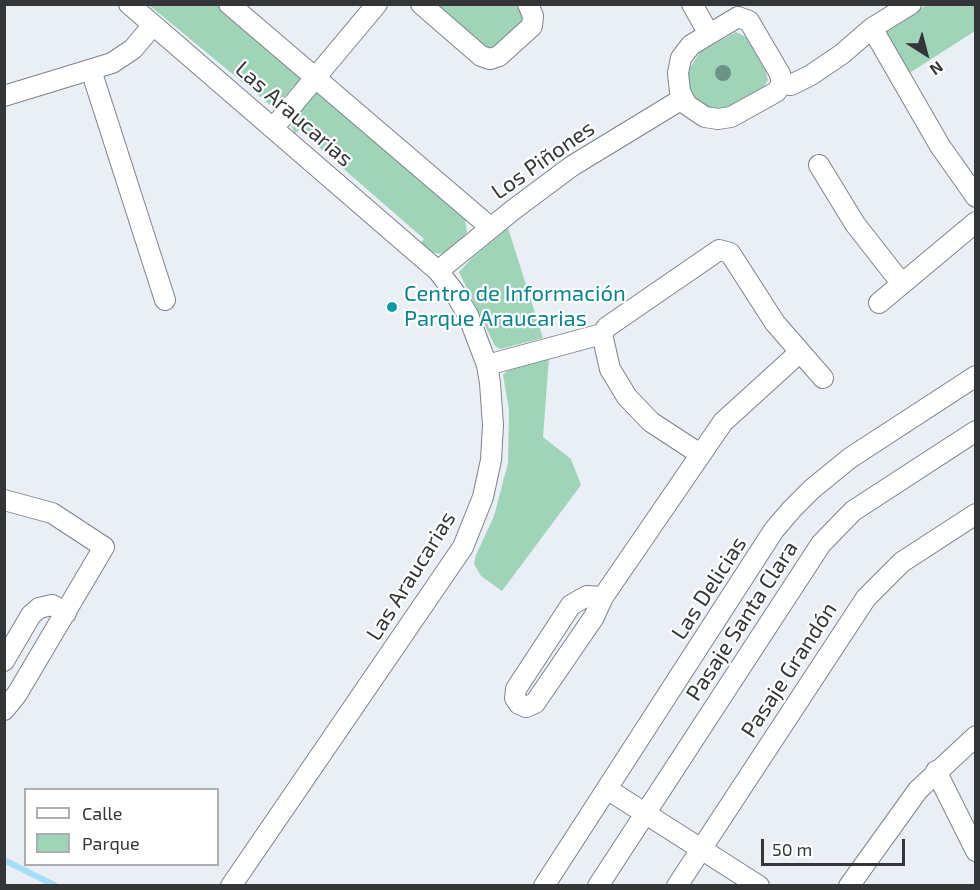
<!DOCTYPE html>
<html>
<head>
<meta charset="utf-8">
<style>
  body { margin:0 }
  #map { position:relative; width:980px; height:890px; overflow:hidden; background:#eaeff6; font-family:"Exo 2",sans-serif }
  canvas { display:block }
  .frame { position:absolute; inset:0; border:6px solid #333537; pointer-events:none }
  .legend { position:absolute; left:24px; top:788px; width:195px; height:78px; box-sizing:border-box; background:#fff; border:2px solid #adaeaf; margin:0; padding:8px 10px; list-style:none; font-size:18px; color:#333537 }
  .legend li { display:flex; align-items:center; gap:12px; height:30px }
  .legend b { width:30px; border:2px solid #adaeaf }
  .north { position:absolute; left:896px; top:24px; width:60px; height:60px; -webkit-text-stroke:4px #fff; paint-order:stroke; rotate:144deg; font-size:16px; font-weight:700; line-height:24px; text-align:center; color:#333537 }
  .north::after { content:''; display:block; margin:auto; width:21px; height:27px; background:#333537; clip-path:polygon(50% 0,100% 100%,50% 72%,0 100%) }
  .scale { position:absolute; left:761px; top:839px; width:144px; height:27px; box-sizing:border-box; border:3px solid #333537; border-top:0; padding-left:8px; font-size:18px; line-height:21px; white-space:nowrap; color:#333537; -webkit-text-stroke:4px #fff; paint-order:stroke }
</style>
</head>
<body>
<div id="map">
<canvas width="980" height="890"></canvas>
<div class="frame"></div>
<ul class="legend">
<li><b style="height:8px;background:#fff"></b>Calle</li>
<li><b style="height:16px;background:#a0d4b9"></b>Parque</li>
</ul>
<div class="north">N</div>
<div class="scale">50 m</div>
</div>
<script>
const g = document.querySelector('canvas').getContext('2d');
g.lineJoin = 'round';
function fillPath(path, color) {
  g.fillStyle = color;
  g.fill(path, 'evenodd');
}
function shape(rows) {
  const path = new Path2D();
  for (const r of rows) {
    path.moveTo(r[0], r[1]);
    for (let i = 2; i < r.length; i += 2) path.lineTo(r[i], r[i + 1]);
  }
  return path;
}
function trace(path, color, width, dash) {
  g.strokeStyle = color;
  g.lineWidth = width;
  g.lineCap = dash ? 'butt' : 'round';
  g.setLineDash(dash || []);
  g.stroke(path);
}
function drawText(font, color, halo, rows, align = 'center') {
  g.font = font + ' "Exo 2",sans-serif';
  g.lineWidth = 4.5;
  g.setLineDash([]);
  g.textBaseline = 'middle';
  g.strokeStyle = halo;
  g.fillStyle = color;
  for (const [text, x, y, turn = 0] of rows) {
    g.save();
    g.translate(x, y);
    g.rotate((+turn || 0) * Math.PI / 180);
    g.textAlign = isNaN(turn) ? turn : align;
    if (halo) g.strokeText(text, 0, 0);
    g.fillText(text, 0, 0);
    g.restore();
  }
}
fillPath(shape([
  [149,5,217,5,301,73,301,78,280,102,270,105],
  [435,5,519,5,525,16,521,26,491,48,482,46],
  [927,5,975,5,975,31,908,74,884,34,888,28],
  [736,32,746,37,765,70,768,80,764,87,728,110,711,110,693,98,689,91,689,69,700,52],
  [317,90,465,218,467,232,460,242,441,254,430,252,419,245,424,239,299,130,295,134,289,121],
  [508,228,543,338,500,349,495,346,459,272,472,258],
  [549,357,543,437,571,459,581,485,502,591,481,576,474,564,476,555,494,516,508,463,509,410,503,375,507,371]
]), '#a0d4b9');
trace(shape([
  [4,860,56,886]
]), '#a4ddf5', 6);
const minor = shape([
  [129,4,438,271,455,293,468,315,487,365,490,383,493,425,491,460,483,497,463,547,231,886],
  [229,4,490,227],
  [421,4,481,56,490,59,499,56,532,26,533,16,528,4],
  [692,4,709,34],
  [738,17,749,21,780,74,782,84,776,92,731,117,718,119,705,117,687,105,680,92,678,73,681,58,691,45,738,17],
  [872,28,940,146,976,197],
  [91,70,165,300],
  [782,84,791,85,811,75,842,54,872,28,911,4],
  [4,96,112,63,133,49,153,25],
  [274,127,377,4],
  [819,165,855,224,902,284],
  [438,271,513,210,572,166,682,99],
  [879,303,976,222],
  [602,334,610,369,627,397,651,422,700,454],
  [487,365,602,334,607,327,719,250,730,253,775,323,823,378],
  [4,500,52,513,104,547,17,694,4,710],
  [603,597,587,596,571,605,516,689,515,698,519,704,526,707,535,703,594,617,603,597,723,422,800,352],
  [4,661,31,615,39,608,52,605,66,613],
  [936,771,976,851],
  [607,789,759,886],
  [544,886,774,530,792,509,812,489,850,458,976,376],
  [598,886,821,544,853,511,976,431],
  [677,886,866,598,902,562,976,514],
  [849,886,918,790,976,736]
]);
trace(minor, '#7e8289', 22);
trace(minor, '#fff', 20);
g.fillStyle = '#6b9489';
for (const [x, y] of [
  [723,73]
]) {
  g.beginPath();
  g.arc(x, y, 8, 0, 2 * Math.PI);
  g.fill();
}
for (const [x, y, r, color] of [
  [392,307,6,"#0f9aa8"]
]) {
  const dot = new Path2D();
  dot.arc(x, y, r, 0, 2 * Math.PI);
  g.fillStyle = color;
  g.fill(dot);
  trace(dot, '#fff', 2);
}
drawText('22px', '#333537', '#fff', [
  ["Las Araucarias",294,114,41],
  ["Los Piñones",543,160,-35],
  ["Las Araucarias",411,576,-58],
  ["Las Delicias",709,588,-57],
  ["Pasaje Santa Clara",742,621,-57],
  ["Pasaje Grandón",789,670,-57]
]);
drawText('22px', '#0d838f', '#fff', [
  ["Centro de Información",404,294],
  ["Parque Araucarias",404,319]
], 'left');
</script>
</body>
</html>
